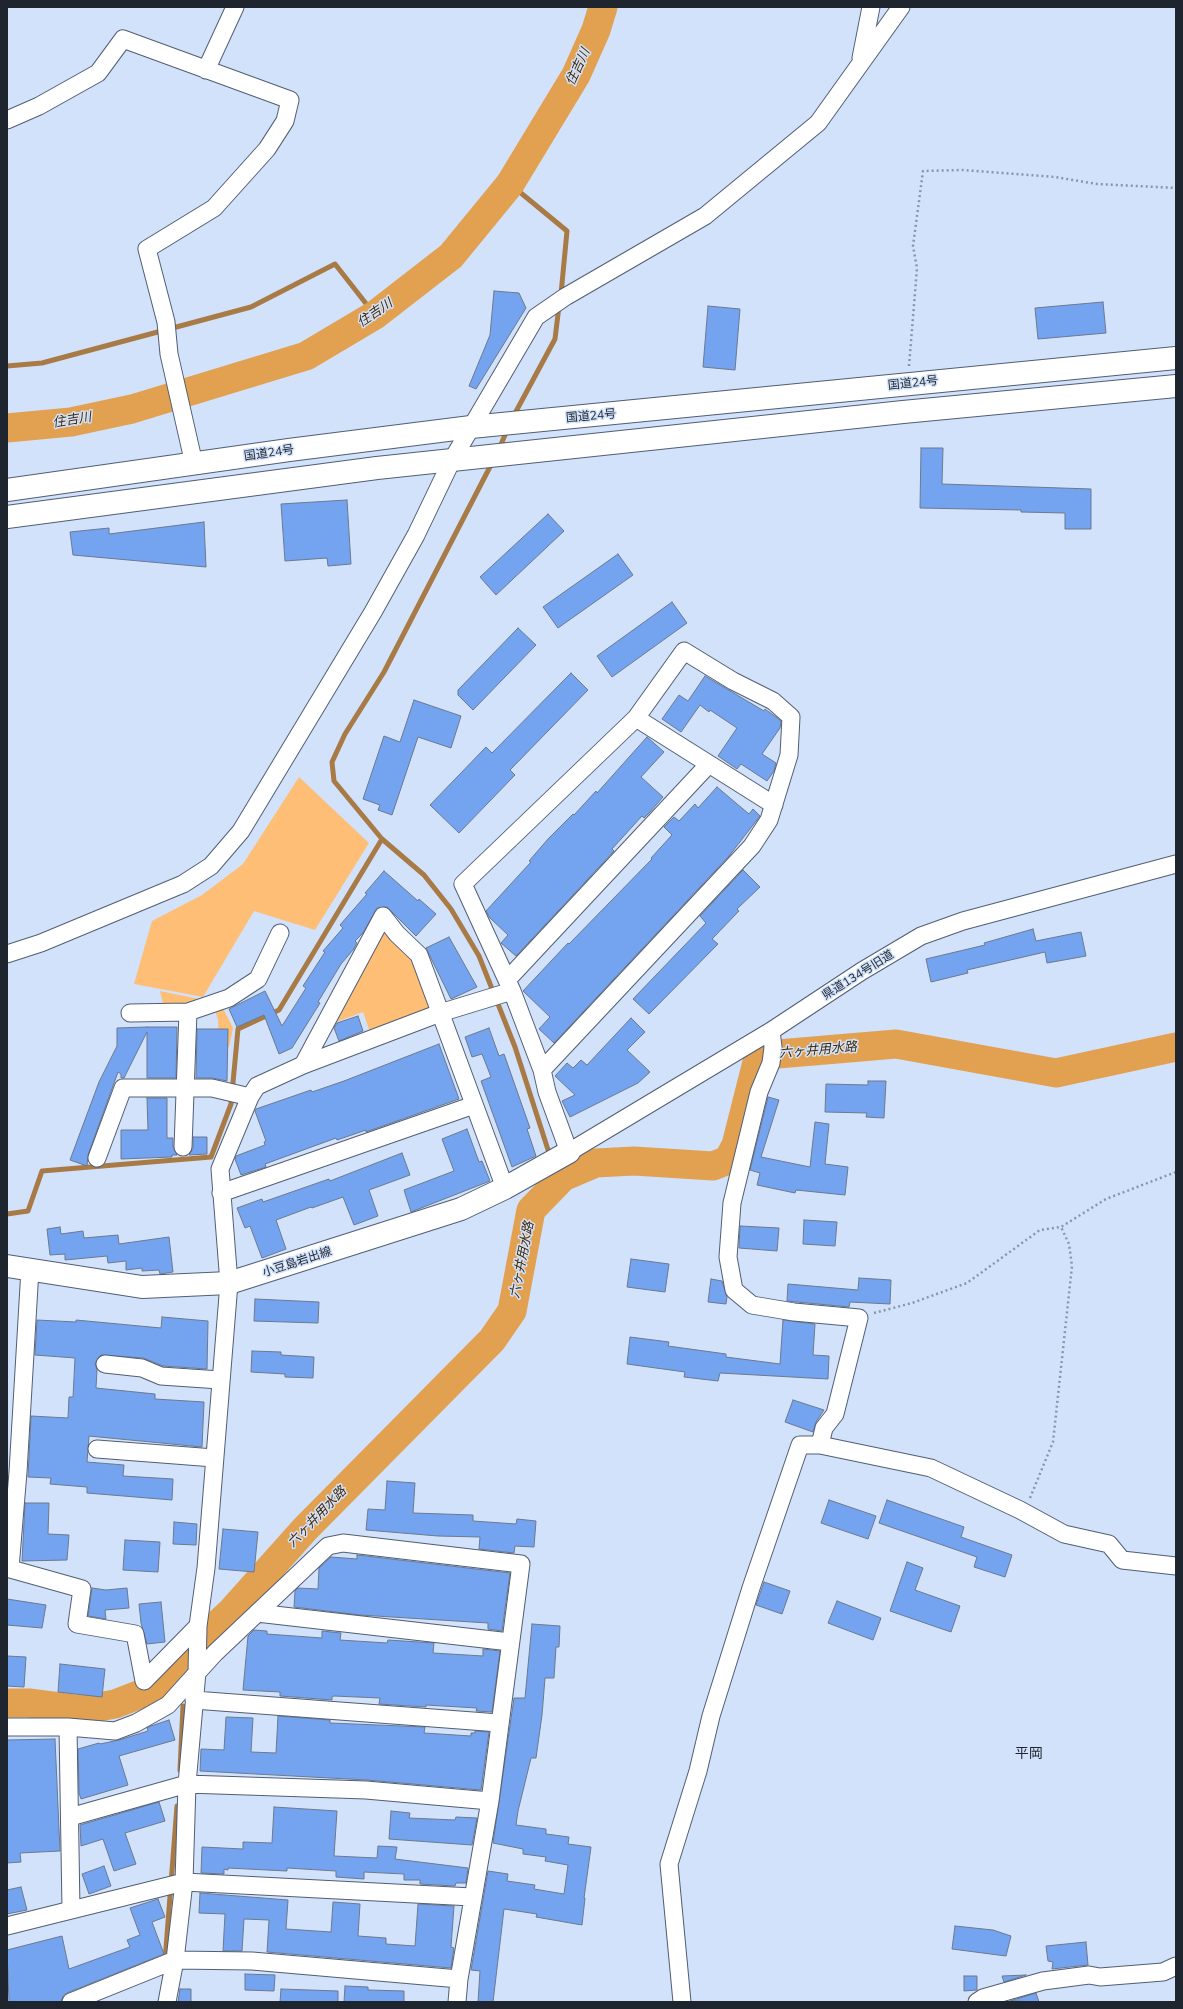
<!DOCTYPE html>
<html>
<head>
<meta charset="utf-8">
<style>
  body { margin:0 }
  #map { position:relative; width:1183px; height:2009px; overflow:hidden; background:#d2e2fb; font-family:Mulish,sans-serif }
  canvas { display:block }
  .frame { position:absolute; inset:0; border:8px solid #1f252e; pointer-events:none }
</style>
</head>
<body>
<div id="map">
<canvas width="1183" height="2009"></canvas>
<div class="frame"></div>
</div>
<script>
const g = document.querySelector('canvas').getContext('2d');
g.lineJoin = 'round';
function fillPath(path, color) {
  g.fillStyle = color;
  g.fill(path, 'evenodd');
}
function shape(rows) {
  const path = new Path2D();
  for (const r of rows) {
    path.moveTo(r[0], r[1]);
    for (let i = 2; i < r.length; i += 2) path.lineTo(r[i], r[i + 1]);
  }
  return path;
}
function trace(path, color, width, dash) {
  g.strokeStyle = color;
  g.lineWidth = width;
  g.lineCap = dash ? 'butt' : 'round';
  g.setLineDash(dash || []);
  g.stroke(path);
}
function drawText(font, color, halo, rows, align = 'center') {
  g.font = font + ' Mulish,"Noto Sans JP",sans-serif';
  g.lineWidth = 3;
  g.setLineDash([]);
  g.textBaseline = 'middle';
  g.strokeStyle = halo;
  g.fillStyle = color;
  for (const [text, x, y, turn = 0] of rows) {
    g.save();
    g.translate(x, y);
    g.rotate((+turn || 0) * Math.PI / 180);
    g.textAlign = isNaN(turn) ? turn : align;
    if (halo) g.strokeText(text, 0, 0);
    g.fillText(text, 0, 0);
    g.restore();
  }
}
fillPath(shape([
  [299,777,369,843,315,930,254,911,203,997,134,984,152,921,202,895,243,864],
  [382,929,415,959,431,1004,428,1012,370,1032,363,1012,328,1025],
  [160,991,199,999,184,1007,164,1008],
  [223,1008,233,1028,229,1047,219,1047,218,1019,215,1011]
]), '#febe75');
trace(shape([
  [510,184,567,231,561,294],
  [7,366,42,363,251,307,335,264,375,315],
  [513,417,555,339,559,306],
  [499,449,508,428],
  [493,461,384,672,345,734,332,762,334,781,382,839,424,875,451,909,479,956,515,1047,550,1156],
  [554,1165,560,1181],
  [7,1214,28,1211,42,1171,211,1157,231,1104,238,1029,279,1010,382,839],
  [180,1770,183,1706],
  [165,1961,177,1806]
]), '#a87b46', 5);
trace(shape([
  [7,428,71,422,132,409,306,356,375,315,451,256,510,184,576,75,596,30,603,7],
  [7,1703,29,1703,82,1710,115,1704,151,1690,181,1658,231,1612,305,1529,492,1340,512,1311,531,1210,563,1177,596,1163,634,1161,713,1166,728,1160,736,1145,757,1062,766,1055,896,1044,1056,1073,1176,1047]
]), '#e2a051', 29);
const building = shape([
  [494,291,519,293,526,308,476,389,469,386,490,335,494,291],
  [1103,302,1106,333,1038,339,1035,308,1103,302],
  [708,306,740,309,735,370,703,367,708,306],
  [921,448,943,448,942,484,1091,489,1091,529,1065,529,1065,513,1021,512,1021,510,920,508,921,448],
  [347,500,351,564,328,566,327,558,285,561,281,504,347,500],
  [548,514,564,531,496,595,480,577,548,514],
  [204,522,206,567,73,555,70,532,109,528,109,534,204,522],
  [618,554,633,575,558,628,543,607,618,554],
  [672,602,687,623,612,677,597,656,672,602],
  [518,628,536,645,473,710,458,695,458,690,518,628],
  [571,673,588,690,510,770,515,775,459,833,430,805,486,747,492,753,571,673],
  [705,676,764,711,765,709,781,721,780,728,762,754,776,763,774,771,767,781,741,764,737,769,718,756,737,728,710,710,709,712,700,705,681,732,662,719,679,695,688,701,705,676],
  [414,700,461,716,451,748,418,737,392,815,378,810,380,805,363,799,384,736,400,742,414,700],
  [647,737,664,752,641,777,663,797,649,813,644,818,642,816,612,849,614,851,516,956,501,943,508,935,490,918,486,911,531,862,529,861,548,839,573,814,574,815,596,791,597,793,647,737],
  [717,787,749,814,753,809,760,816,729,856,554,1043,539,1029,550,1017,523,991,568,943,569,944,652,859,651,858,672,835,664,827,674,817,679,821,695,804,698,808,717,787],
  [743,870,760,887,737,909,739,911,712,939,718,944,649,1014,633,999,706,923,700,916,743,870],
  [384,871,418,901,419,899,436,914,416,936,387,907,377,908,363,933,355,941,357,943,353,950,341,964,318,1002,320,1003,292,1048,279,1054,264,1015,237,1027,229,1009,265,991,282,1026,306,988,303,986,325,952,323,951,343,928,340,925,367,894,365,893,384,871],
  [1033,929,1036,941,1081,932,1086,956,1047,963,1045,952,967,970,968,973,931,982,926,959,985,945,984,943,1033,929],
  [449,937,477,987,451,999,426,948,449,937],
  [358,1016,363,1031,339,1041,334,1028,337,1023,358,1016],
  [631,1018,645,1032,627,1050,650,1072,638,1083,570,1117,562,1101,575,1095,555,1076,567,1063,573,1068,581,1060,587,1065,631,1018],
  [147,1027,177,1027,176,1078,147,1078,147,1032,124,1078,121,1078,121,1074,118,1072,88,1155,87,1166,70,1160,99,1082,117,1046,117,1028,147,1027],
  [489,1028,499,1056,504,1054,530,1128,527,1129,536,1156,512,1167,481,1081,491,1077,482,1054,472,1057,465,1037,489,1028],
  [197,1029,228,1029,227,1081,212,1078,196,1078,197,1029],
  [439,1044,459,1099,366,1132,366,1130,337,1140,336,1138,265,1164,266,1167,241,1175,235,1159,236,1156,265,1145,264,1142,266,1141,255,1111,256,1109,311,1090,312,1092,344,1081,439,1044],
  [868,1081,886,1081,884,1118,866,1117,867,1113,825,1112,826,1084,868,1085,868,1081],
  [768,1097,779,1100,761,1157,810,1167,815,1122,829,1124,825,1164,848,1167,845,1195,796,1190,795,1193,757,1185,760,1173,750,1170,768,1097],
  [147,1098,167,1098,167,1138,173,1138,173,1147,177,1155,172,1155,172,1157,121,1159,121,1130,148,1130,147,1098],
  [467,1129,479,1162,482,1161,490,1181,411,1212,404,1190,454,1171,442,1139,467,1129],
  [193,1137,207,1137,207,1154,189,1155,193,1148,193,1137],
  [402,1153,410,1175,369,1190,378,1216,354,1225,343,1197,312,1208,311,1207,276,1220,286,1249,262,1258,250,1226,245,1228,237,1208,262,1199,263,1202,329,1179,330,1181,402,1153],
  [804,1220,837,1222,835,1246,803,1244,804,1220],
  [740,1226,779,1228,777,1251,739,1248,740,1226],
  [60,1227,61,1234,83,1231,84,1238,118,1235,119,1244,169,1237,173,1272,160,1274,159,1270,142,1271,142,1268,126,1270,126,1261,108,1263,107,1256,65,1260,65,1254,50,1255,47,1229,60,1227],
  [631,1259,669,1264,665,1292,627,1287,631,1259],
  [859,1278,891,1280,890,1304,850,1302,849,1307,787,1301,788,1284,858,1290,859,1278],
  [711,1279,722,1281,727,1297,726,1304,708,1302,711,1279],
  [255,1299,319,1302,318,1323,254,1321,255,1299],
  [162,1317,208,1321,207,1369,163,1366,143,1358,101,1355,95,1363,97,1370,96,1388,155,1394,155,1399,204,1402,202,1447,89,1436,87,1462,124,1465,123,1476,173,1479,172,1500,87,1493,87,1487,50,1484,51,1478,28,1477,31,1416,68,1418,69,1397,73,1397,75,1358,35,1355,37,1320,76,1322,76,1320,161,1328,162,1317],
  [783,1320,815,1324,813,1355,829,1356,828,1379,720,1373,718,1381,684,1377,685,1372,627,1364,630,1337,669,1342,668,1346,726,1354,726,1357,780,1364,783,1320],
  [252,1351,281,1352,281,1355,314,1357,313,1378,285,1377,285,1374,251,1372,252,1351],
  [793,1400,824,1410,816,1422,813,1432,785,1422,793,1400],
  [387,1481,415,1483,413,1513,473,1515,473,1521,516,1524,517,1519,536,1521,534,1547,515,1546,514,1553,479,1549,480,1537,438,1536,366,1530,368,1509,385,1510,387,1481],
  [829,1500,876,1516,868,1539,821,1523,829,1500],
  [887,1500,964,1527,961,1537,1012,1555,1005,1577,974,1567,977,1557,879,1523,887,1500],
  [25,1503,49,1503,48,1534,69,1535,67,1560,22,1561,25,1503],
  [174,1522,197,1524,196,1545,173,1544,174,1522],
  [223,1529,258,1532,254,1572,219,1569,223,1529],
  [125,1540,160,1542,158,1572,123,1570,125,1540],
  [357,1555,510,1573,502,1631,488,1629,488,1623,360,1615,294,1607,295,1591,298,1588,318,1589,319,1568,331,1557,357,1559,357,1555],
  [907,1562,923,1568,915,1590,960,1606,951,1632,890,1611,907,1562],
  [764,1582,790,1591,782,1614,756,1605,764,1582],
  [92,1588,106,1590,127,1588,129,1608,105,1610,106,1619,88,1616,92,1588],
  [7,1599,46,1605,42,1628,7,1625,7,1599],
  [837,1601,881,1618,873,1640,828,1623,837,1601],
  [161,1602,165,1642,147,1644,141,1623,139,1604,161,1602],
  [532,1624,560,1626,559,1647,556,1647,554,1678,545,1678,542,1715,536,1758,531,1758,518,1811,516,1825,546,1829,546,1834,569,1837,568,1844,591,1847,584,1898,585,1898,582,1925,536,1917,537,1914,504,1909,493,2002,478,2002,480,1971,471,1970,488,1871,508,1874,507,1881,535,1885,534,1889,564,1894,568,1865,545,1861,546,1857,523,1854,523,1849,493,1843,514,1698,525,1698,532,1624],
  [254,1630,267,1631,267,1634,322,1638,322,1631,341,1633,340,1640,387,1643,388,1640,434,1643,433,1653,483,1656,483,1649,500,1651,492,1712,476,1711,477,1708,426,1705,426,1707,379,1704,380,1698,334,1696,332,1697,332,1700,280,1696,280,1692,243,1690,248,1636,254,1630],
  [7,1656,26,1657,24,1687,7,1686,7,1656],
  [60,1664,105,1669,102,1697,58,1692,60,1664],
  [278,1716,330,1720,330,1723,425,1727,424,1733,471,1736,471,1733,475,1733,475,1731,489,1732,481,1790,367,1780,200,1771,201,1749,224,1750,226,1717,253,1718,251,1752,276,1753,278,1716],
  [169,1720,175,1740,119,1756,128,1785,81,1799,79,1793,78,1749,99,1743,100,1744,119,1740,148,1731,147,1728,151,1726,169,1720],
  [55,1739,60,1851,20,1853,21,1862,7,1863,7,1740,55,1739],
  [159,1802,165,1821,125,1833,136,1864,114,1871,103,1839,81,1846,80,1825,159,1802],
  [274,1807,337,1811,334,1856,377,1858,378,1846,397,1847,395,1859,468,1868,466,1883,456,1883,455,1886,420,1884,420,1880,404,1880,404,1874,364,1872,364,1879,336,1877,336,1871,287,1868,287,1871,228,1868,228,1870,224,1869,224,1874,201,1873,202,1847,243,1849,243,1842,272,1843,274,1807],
  [391,1811,410,1813,409,1818,455,1820,456,1817,477,1818,472,1845,389,1839,391,1811],
  [104,1866,111,1886,89,1894,82,1874,104,1866],
  [21,1887,27,1910,7,1914,7,1890,21,1887],
  [200,1893,288,1900,286,1929,331,1932,333,1902,360,1904,358,1936,386,1938,386,1944,415,1946,418,1904,454,1906,451,1947,454,1948,451,1968,267,1952,269,1920,244,1919,242,1951,223,1951,225,1914,199,1913,200,1893],
  [158,1899,165,1917,152,1922,164,1954,67,1993,63,1996,61,2002,9,2002,7,1950,62,1936,69,1969,130,1947,127,1940,140,1935,130,1908,158,1899],
  [955,1926,993,1930,1011,1936,1006,1956,952,1949,955,1926],
  [1086,1942,1088,1965,1052,1969,1053,1962,1048,1961,1046,1946,1086,1942],
  [245,1974,275,1975,274,1991,245,1990,245,1974],
  [1026,1975,1004,1982,1002,1976,1026,1975],
  [964,1976,977,1976,977,1990,964,1991,964,1976],
  [345,1986,368,1987,368,1990,404,1991,404,2002,344,2002,345,1986],
  [180,1989,191,1989,191,2002,178,2002,180,1989],
  [281,1989,338,1991,338,2002,280,2002,281,1989],
  [1036,1993,1039,2002,1010,2001,1036,1993]
]);
fillPath(building, '#74a3ef');
trace(building, '#6b798f', 1);
const street = shape([
  [861,58,871,7],
  [206,70,235,7],
  [7,120,39,106,98,73,123,39,290,100,285,121,267,149,214,208,147,249,166,322,169,354,194,464],
  [636,718,774,805],
  [7,954,41,943,183,884,211,866,241,831,373,612,416,535,452,460,536,317,565,297,705,216,818,123,901,7],
  [507,980,709,764],
  [130,1013,188,1012],
  [771,1031,773,1047,771,1063,759,1092,732,1203,728,1257,734,1290,752,1305,794,1312,859,1318,835,1414,824,1428,820,1445],
  [303,1065,383,916,397,934,419,955,505,1188],
  [542,1070,752,846,769,820,789,755,791,717,773,701,733,681,684,651,636,718,463,884,512,991,542,1070,547,1092,569,1152,771,1031,862,971,921,936,963,921,1176,864],
  [183,1147,188,1012,229,998,258,979,280,933],
  [97,1158,123,1088,212,1088,250,1097],
  [221,1193,474,1105],
  [105,1364,142,1368,161,1376,220,1380],
  [97,1449,214,1458],
  [7,1568,82,1589,77,1624,135,1634,144,1681,198,1626],
  [10,1568,18,1472,30,1269],
  [257,1613,510,1642],
  [194,1700,499,1723],
  [7,1727,68,1727,115,1731,136,1723,168,1705,215,1653,328,1546,343,1543,521,1564,490,1801,459,1979,252,1961,175,1960,71,2002],
  [68,1727,71,1910],
  [70,1817,187,1784,366,1790,490,1801],
  [7,1926,184,1882,472,1897],
  [167,2002,175,1960,184,1882,187,1784,197,1672,198,1626,206,1568,229,1283,220,1169,250,1097,257,1086,303,1065,440,1013,512,991],
  [457,2002,459,1979],
  [682,2002,669,1864,698,1771,711,1716,751,1588,800,1445,820,1445,931,1468,1020,1510,1064,1534,1109,1544,1122,1560,1176,1566],
  [977,2002,983,1998,1043,1981,1089,1975,1100,1977,1163,1972,1176,1966]
]);
const secondary = shape([
  [7,1266,142,1287,229,1283,461,1209,505,1188,569,1152]
]);
const highway = shape([
  [7,490,289,450,471,427,1176,358],
  [7,517,377,468,903,412,1176,386]
]);
trace(street, '#515e73', 19);
trace(secondary, '#515e73', 24);
trace(highway, '#515e73', 24);
trace(shape([
  [909,366,917,268,913,246,923,171,963,170,1055,177,1097,184,1176,188],
  [874,1313,912,1303,967,1283,1040,1230,1061,1227,1106,1199,1176,1172],
  [1030,1498,1053,1442,1072,1266,1069,1244,1061,1227]
]), '#8a96a8', 2.5, [2, 3]);
trace(street, '#fff', 17);
trace(secondary, '#fff', 22);
trace(highway, '#fff', 22);
drawText('12px', '#1f252e', '#d2e2fb', [
  ["国道24号",913,383,-6],
  ["国道24号",591,416,-5],
  ["国道24号",269,453,-8],
  ["県道134号旧道",858,975,-32],
  ["小豆島岩出線",297,1262,-18]
]);
drawText('italic 13px', '#432906', '#d2e2fb', [
  ["住吉川",578,67,-65],
  ["住吉川",375,313,-34],
  ["住吉川",72,420,-9],
  ["六ヶ井用水路",818,1050,-5],
  ["六ヶ井用水路",522,1260,-79],
  ["六ヶ井用水路",317,1517,-46]
]);
drawText('14px', '#1f252e', '#d2e2fb', [
  ["平岡",1029,1754]
]);
</script>
</body>
</html>
